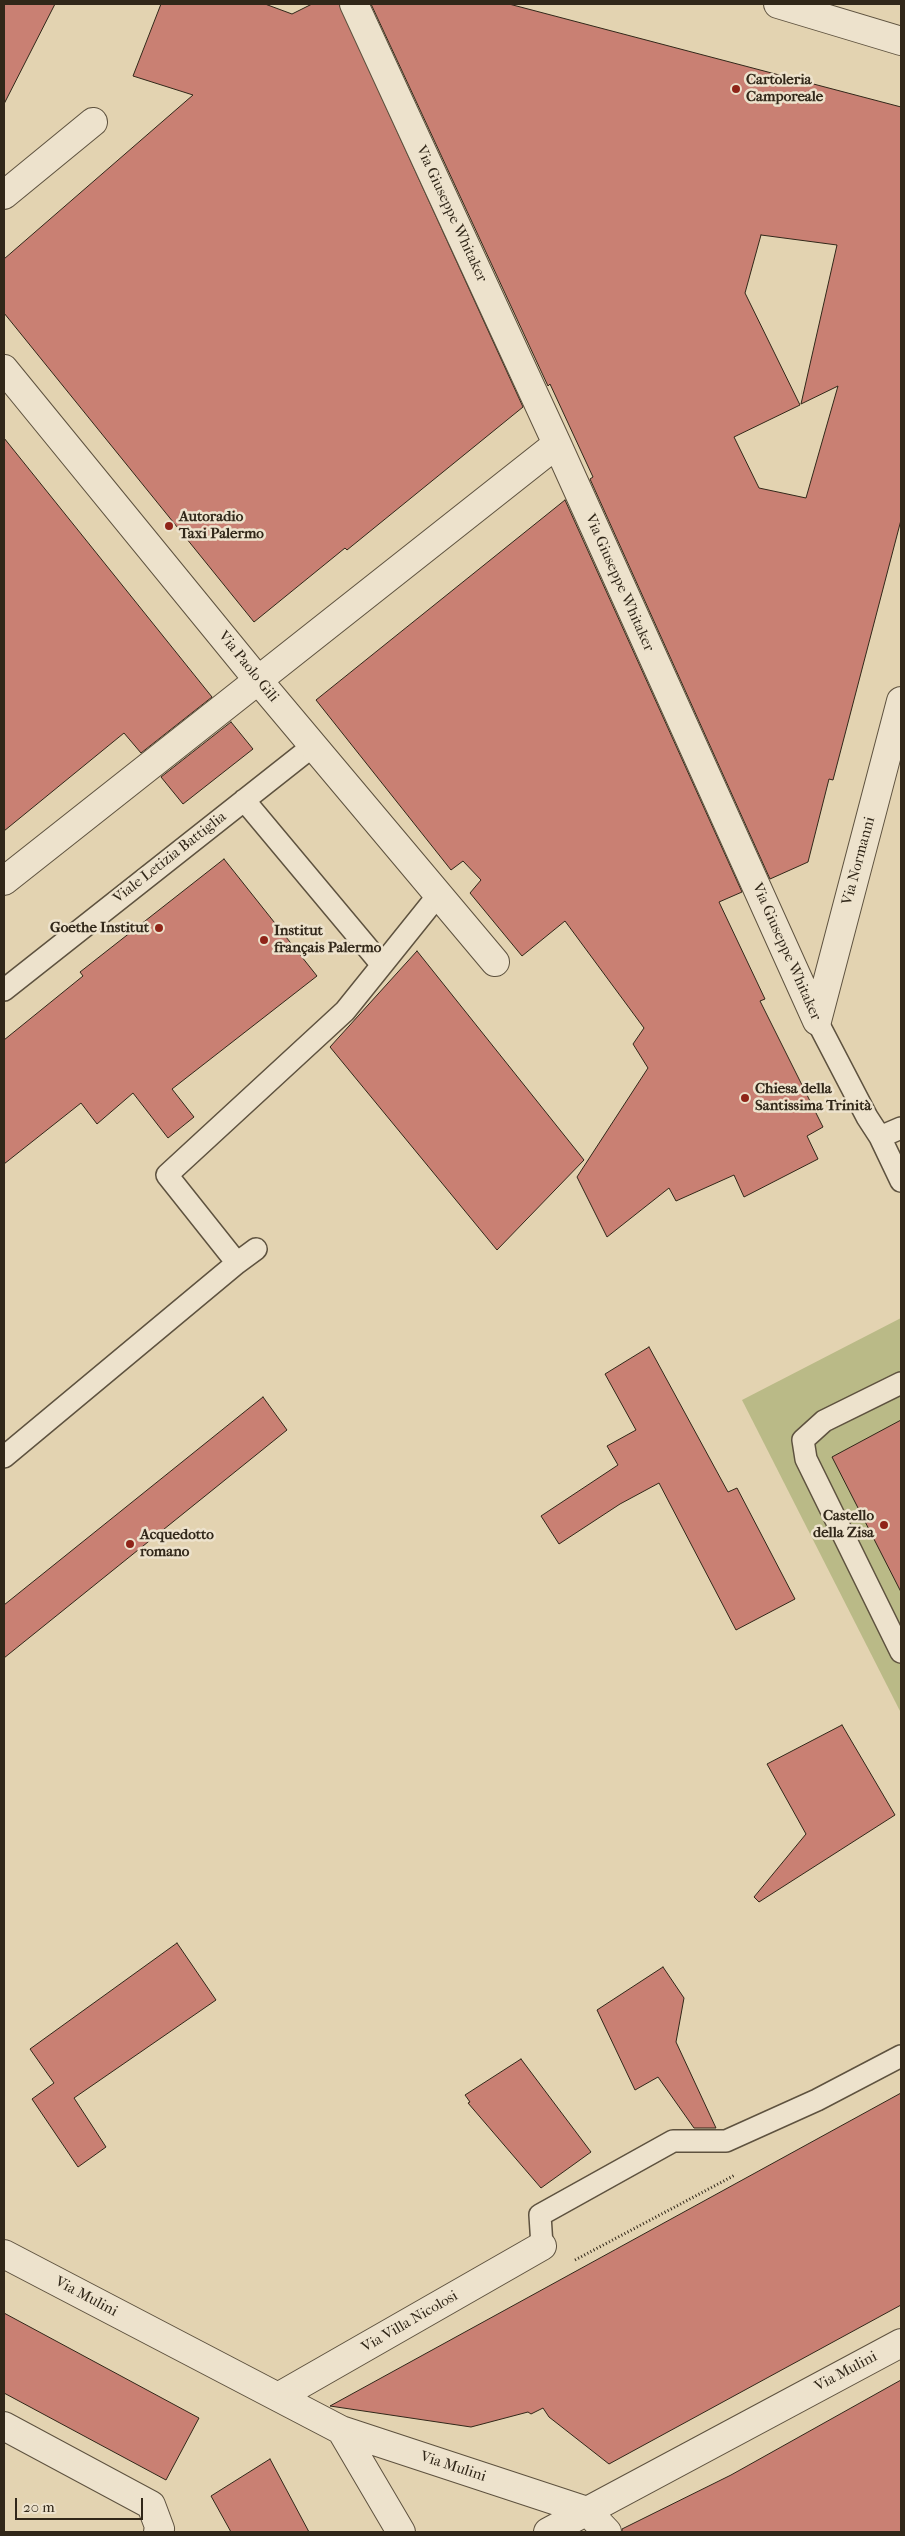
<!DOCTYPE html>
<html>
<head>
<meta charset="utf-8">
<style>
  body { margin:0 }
  #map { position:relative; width:905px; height:2536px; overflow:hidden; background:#e3d3b1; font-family:"IM FELL French Canon",serif }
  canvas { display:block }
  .frame { position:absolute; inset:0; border:5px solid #312719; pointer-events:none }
  .scale { position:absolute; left:15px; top:2498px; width:128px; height:22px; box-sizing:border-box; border:2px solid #312719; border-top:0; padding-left:6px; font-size:15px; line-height:18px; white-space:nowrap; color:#312719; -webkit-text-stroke:4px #ede2cc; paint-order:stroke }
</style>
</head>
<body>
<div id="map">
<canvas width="905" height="2536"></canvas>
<div class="frame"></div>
<div class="scale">20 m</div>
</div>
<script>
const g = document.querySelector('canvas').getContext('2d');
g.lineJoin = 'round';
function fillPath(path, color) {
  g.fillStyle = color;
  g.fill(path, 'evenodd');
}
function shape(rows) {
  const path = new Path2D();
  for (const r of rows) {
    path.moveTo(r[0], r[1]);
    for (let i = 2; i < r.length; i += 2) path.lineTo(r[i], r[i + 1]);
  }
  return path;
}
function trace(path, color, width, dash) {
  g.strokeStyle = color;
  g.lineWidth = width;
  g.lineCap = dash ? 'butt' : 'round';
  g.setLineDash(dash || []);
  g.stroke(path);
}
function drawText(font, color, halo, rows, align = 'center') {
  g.font = font + ' "IM FELL French Canon",serif';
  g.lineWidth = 5;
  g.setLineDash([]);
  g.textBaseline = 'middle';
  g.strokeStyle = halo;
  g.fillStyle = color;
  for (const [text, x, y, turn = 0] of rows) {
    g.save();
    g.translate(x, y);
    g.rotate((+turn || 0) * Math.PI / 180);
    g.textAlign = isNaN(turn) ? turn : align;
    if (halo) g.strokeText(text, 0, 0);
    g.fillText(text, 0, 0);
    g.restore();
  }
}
fillPath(shape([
  [901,1318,901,1713,742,1400]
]), '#baba87');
const building = shape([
  [4,4,55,4,4,104,4,4],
  [161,4,265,4,292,14,312,4,339,4,523,407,347,550,345,548,254,622,4,313,4,259,193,95,133,76,161,4],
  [371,4,509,4,901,107,901,520,833,780,829,779,808,862,770,879,590,479,593,477,550,384,548,386,371,4],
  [761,235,837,245,801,404,838,386,806,498,759,488,734,437,800,405,745,293,761,235],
  [4,438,212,697,141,753,124,733,4,831,4,438],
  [565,500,742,892,719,902,765,999,760,1001,823,1127,807,1136,818,1159,744,1197,734,1175,676,1201,669,1188,607,1237,577,1177,648,1068,633,1044,644,1028,565,921,522,956,470,893,481,880,463,861,451,870,316,700,565,500],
  [231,722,253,749,183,804,161,777,231,722],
  [224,859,317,976,172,1089,194,1117,168,1138,133,1093,97,1124,81,1103,4,1164,4,1040,83,976,80,972,224,859],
  [417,951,584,1160,497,1250,330,1047,417,951],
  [649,1347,728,1492,737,1488,795,1599,736,1630,659,1483,620,1504,559,1544,541,1516,618,1465,607,1446,636,1430,605,1374,649,1347],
  [263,1397,287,1430,4,1658,4,1605,263,1397],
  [901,1420,901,1592,832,1457,901,1420],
  [842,1725,895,1815,759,1902,754,1897,806,1834,767,1764,842,1725],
  [177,1943,216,2000,74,2098,106,2147,78,2167,32,2099,54,2083,30,2049,177,1943],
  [663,1967,684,1998,676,2042,716,2128,694,2128,658,2077,635,2090,597,2010,663,1967],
  [521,2059,591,2152,541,2188,468,2103,470,2102,465,2095,521,2059],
  [901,2093,901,2305,609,2464,549,2417,543,2408,531,2414,528,2412,471,2427,330,2406,901,2093],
  [4,2313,199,2418,166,2480,4,2393,4,2313],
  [901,2380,901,2532,622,2532,622,2529,731,2475,901,2380],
  [270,2459,309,2532,231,2532,211,2496,270,2459]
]);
fillPath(building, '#c98073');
trace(building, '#312719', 1);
const service = shape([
  [382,965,439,894],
  [4,990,313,746],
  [817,1021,867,1117,880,1137,901,1128],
  [880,1137,901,1181],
  [237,1263,256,1249],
  [901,1383,824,1421,803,1440,806,1459,901,1652],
  [4,1457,237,1263,167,1175,345,1011,382,965,244,800],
  [542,2246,540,2215,673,2141,726,2141,817,2100,901,2056]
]);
const minor = shape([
  [354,4,557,444,817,1021],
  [4,195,93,122],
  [4,369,258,680,495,962],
  [4,881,557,444],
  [817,1021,901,701],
  [4,2254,341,2430,587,2511,607,2532],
  [278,2397,542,2246],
  [4,2426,151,2505,160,2529,158,2532],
  [341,2430,401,2532],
  [548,2532,901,2343]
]);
const tertiary = shape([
  [778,4,901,41]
]);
trace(service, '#5e523f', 24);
trace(minor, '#5e523f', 30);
trace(tertiary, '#5e523f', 30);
trace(shape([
  [575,2260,735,2175]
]), '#312719', 3, [1, 2.5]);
trace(service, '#ede2cc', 21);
trace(minor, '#ede2cc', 28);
trace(tertiary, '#ede2cc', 28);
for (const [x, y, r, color] of [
  [736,89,5,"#8f2418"],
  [169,526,5,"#8f2418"],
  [159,928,5,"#8f2418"],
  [264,940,5,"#8f2418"],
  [745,1098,5,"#8f2418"],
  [884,1525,5,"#8f2418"],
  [130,1544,5,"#8f2418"]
]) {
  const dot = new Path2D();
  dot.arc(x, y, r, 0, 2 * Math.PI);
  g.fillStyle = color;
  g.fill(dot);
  trace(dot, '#ede2cc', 2);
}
drawText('bold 15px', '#312719', '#ede2cc', [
  ["Cartoleria",746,80],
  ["Camporeale",746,97],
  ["Autoradio",179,517],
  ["Taxi Palermo",179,534],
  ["Goethe Institut",149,928,"right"],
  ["Institut",274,931],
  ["français Palermo",274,948],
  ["Chiesa della",755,1089],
  ["Santissima Trinità",755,1106],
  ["Castello",874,1516,"right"],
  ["della Zisa",874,1533,"right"],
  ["Acquedotto",140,1535],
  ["romano",140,1552]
], 'left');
drawText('15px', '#312719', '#ede2cc', [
  ["Via Giuseppe Whitaker",451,214,65],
  ["Via Giuseppe Whitaker",619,583,66],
  ["Via Paolo Gili",248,667,51],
  ["Viale Letizia Battiglia",170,858,-38],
  ["Via Normanni",859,861,-75],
  ["Via Giuseppe Whitaker",786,952,66],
  ["Via Mulini",86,2297,28],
  ["Via Villa Nicolosi",410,2322,-30],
  ["Via Mulini",846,2372,-28],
  ["Via Mulini",453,2467,18]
]);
</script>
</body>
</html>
